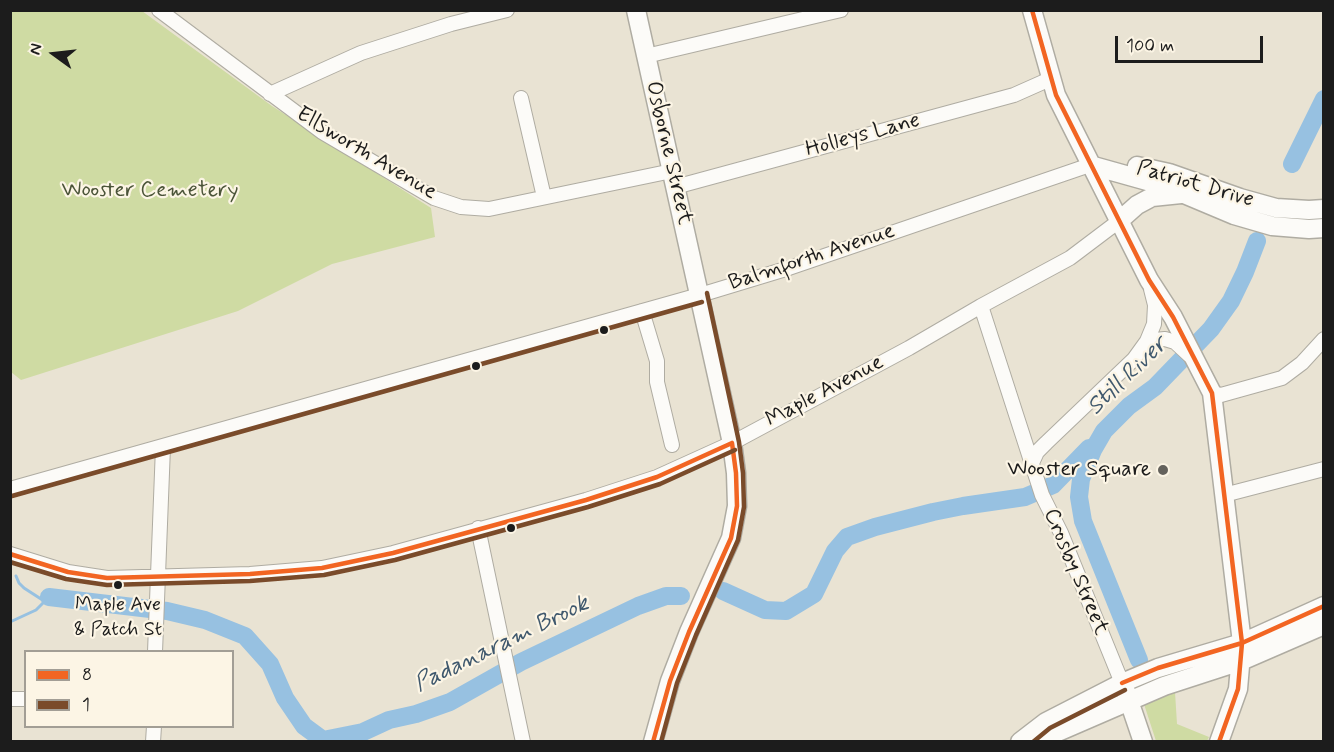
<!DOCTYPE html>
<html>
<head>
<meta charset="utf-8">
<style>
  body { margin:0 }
  #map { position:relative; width:1334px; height:752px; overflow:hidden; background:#e9e3d3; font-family:Mynerve,sans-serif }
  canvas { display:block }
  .frame { position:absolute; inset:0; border:12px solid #1c1c1c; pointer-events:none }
  .legend { position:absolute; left:24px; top:650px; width:210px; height:78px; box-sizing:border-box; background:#fcf5e5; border:2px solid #a29e95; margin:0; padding:8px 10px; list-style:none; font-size:18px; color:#1c1c1c }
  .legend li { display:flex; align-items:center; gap:12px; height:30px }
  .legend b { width:30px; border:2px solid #a29e95 }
  .north { position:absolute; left:24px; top:24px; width:60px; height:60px; -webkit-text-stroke:4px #fcf5e5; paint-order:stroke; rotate:285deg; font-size:16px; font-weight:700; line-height:24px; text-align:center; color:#1c1c1c }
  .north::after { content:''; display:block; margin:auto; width:21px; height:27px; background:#1c1c1c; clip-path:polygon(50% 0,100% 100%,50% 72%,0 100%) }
  .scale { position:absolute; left:1115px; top:36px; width:148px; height:27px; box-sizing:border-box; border:3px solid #1c1c1c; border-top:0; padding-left:8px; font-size:18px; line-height:21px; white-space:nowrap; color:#1c1c1c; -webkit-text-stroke:4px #fcf5e5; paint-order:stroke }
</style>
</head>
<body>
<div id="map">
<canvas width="1334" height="752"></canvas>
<div class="frame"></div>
<ul class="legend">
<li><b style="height:8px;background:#f26522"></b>8</li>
<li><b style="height:8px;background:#7a4b2a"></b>1</li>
</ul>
<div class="north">N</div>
<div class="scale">100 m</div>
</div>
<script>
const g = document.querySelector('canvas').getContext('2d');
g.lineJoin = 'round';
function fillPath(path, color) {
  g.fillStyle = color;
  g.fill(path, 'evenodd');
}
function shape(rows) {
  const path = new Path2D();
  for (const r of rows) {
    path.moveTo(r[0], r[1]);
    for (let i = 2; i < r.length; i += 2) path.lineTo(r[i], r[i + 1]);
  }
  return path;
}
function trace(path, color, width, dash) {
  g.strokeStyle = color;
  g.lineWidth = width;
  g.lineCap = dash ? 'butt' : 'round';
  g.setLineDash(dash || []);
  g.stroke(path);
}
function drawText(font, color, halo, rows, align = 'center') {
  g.font = font + ' Mynerve,sans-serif';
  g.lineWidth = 4.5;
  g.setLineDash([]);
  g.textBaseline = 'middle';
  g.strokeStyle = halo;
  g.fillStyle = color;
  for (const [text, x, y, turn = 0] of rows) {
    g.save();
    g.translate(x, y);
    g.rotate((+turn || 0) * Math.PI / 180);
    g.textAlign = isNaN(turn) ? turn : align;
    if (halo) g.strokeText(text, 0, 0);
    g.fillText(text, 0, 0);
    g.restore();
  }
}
fillPath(shape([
  [11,11,142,11,272,106,431,208,435,237,332,264,238,311,21,380,11,372],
  [1175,692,1177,724,1209,737,1207,741,1156,741,1143,701]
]), '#cfdba3');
trace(shape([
  [16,576,19,583,24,588,41,599,48,597],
  [10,622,36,610,49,597]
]), '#97c1e1', 3);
trace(shape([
  [1292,164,1324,99],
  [723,591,765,610,786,611,814,594,835,551,847,537,875,527,933,512,963,506,1025,497,1053,485,1089,448],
  [49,597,167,611,205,620,245,636,270,664,285,698,304,726,323,740,363,732,389,720,416,714,450,702,521,662,638,606,666,596,681,596],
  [1139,660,1083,521,1079,497,1081,479,1093,450,1104,431,1129,406,1155,387,1211,329,1231,301,1245,272,1257,241]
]), '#97c1e1', 18);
const minor = shape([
  [159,10,322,132,434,198,461,207,489,209,672,171],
  [646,56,841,10],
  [270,94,361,53,451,24,507,10],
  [521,98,544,197],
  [675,187,1014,95,1050,79],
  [981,306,1042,495,1061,533,1122,683],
  [642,311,657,361,657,382,672,445],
  [1144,347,1155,340,1165,339,1175,342,1189,355],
  [1212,393,1221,395,1282,378,1302,363,1324,339],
  [1032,463,1037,452,1046,443,1134,359,1147,341,1154,324,1155,305,1151,289],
  [10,489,710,292,789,268,1090,165],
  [1224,495,1324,469],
  [478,528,523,742],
  [10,554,68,572,107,578,250,574,322,568,393,553,586,500,657,477,732,443,909,348,981,306,1070,258,1119,221],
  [155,652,163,447],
  [10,699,26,699],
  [153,742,154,726]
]);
const major = shape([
  [636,10,732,443,736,473,737,506,731,538,689,632,670,681,653,742],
  [1032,10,1056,95,1149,280,1173,317,1212,393,1242,643,1238,689,1219,742],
  [1090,165,1165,186,1234,215,1272,226,1309,229,1324,228],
  [1137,166,1169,173,1240,198,1276,208,1309,210,1324,209],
  [1119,221,1137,205,1152,197,1181,194],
  [1125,689,1143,742],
  [1027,741,1053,734,1164,686,1241,661,1324,625],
  [1020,742,1046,722,1122,683,1158,668,1242,643,1324,606]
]);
trace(minor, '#afaca2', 16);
trace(major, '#afaca2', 21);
trace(minor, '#fcfbf8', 14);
trace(major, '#fcfbf8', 18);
trace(shape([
  [1032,10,1056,95,1149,280,1173,317,1212,393,1242,643,1238,689,1219,742],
  [10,554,68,572,107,578,250,574,322,568,393,553,586,500,657,477,732,443],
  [1122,683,1158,668,1242,643,1324,606],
  [653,742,670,681,689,632,731,538,737,506,736,473,732,443]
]), '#f26522', 4.5);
trace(shape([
  [12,496,702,302],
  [10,562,66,579,107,585,250,581,324,575,395,560,588,507,660,484,735,450],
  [661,742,677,683,696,635,738,540,744,507,743,473,739,442,707,293],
  [1033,742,1050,728,1125,690]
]), '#7a4b2a', 4.5);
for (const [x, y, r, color] of [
  [604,330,5,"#1c1c1c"],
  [476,366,5,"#1c1c1c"],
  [1163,470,6,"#64625c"],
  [511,528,5,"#1c1c1c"],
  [118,585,5,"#1c1c1c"]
]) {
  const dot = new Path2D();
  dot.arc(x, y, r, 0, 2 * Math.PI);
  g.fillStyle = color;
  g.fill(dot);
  trace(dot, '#fcf5e5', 2);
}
drawText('20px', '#1c1c1c', '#fcf5e5', [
  ["Maple Ave",118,606],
  ["& Patch St",118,631]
]);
drawText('22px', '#1c1c1c', '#fcf5e5', [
  ["Holleys Lane",863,136,-15],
  ["Osborne Street",668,153,77],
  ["Ellsworth Avenue",366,154,31],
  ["Patriot Drive",1195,185,16],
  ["Balmforth Avenue",812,258,-18],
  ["Maple Avenue",825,392,-28],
  ["Crosby Street",1075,572,67]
]);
drawText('22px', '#4b5438', '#fcf5e5', [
  ["Wooster Cemetery",150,191]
]);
drawText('22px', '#1c1c1c', '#fcf5e5', [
  ["Wooster Square",1151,470]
], 'right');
drawText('italic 24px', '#3f586d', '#fcf5e5', [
  ["Still River",1128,377,-44],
  ["Padanaram Brook",502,645,-26]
]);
</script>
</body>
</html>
